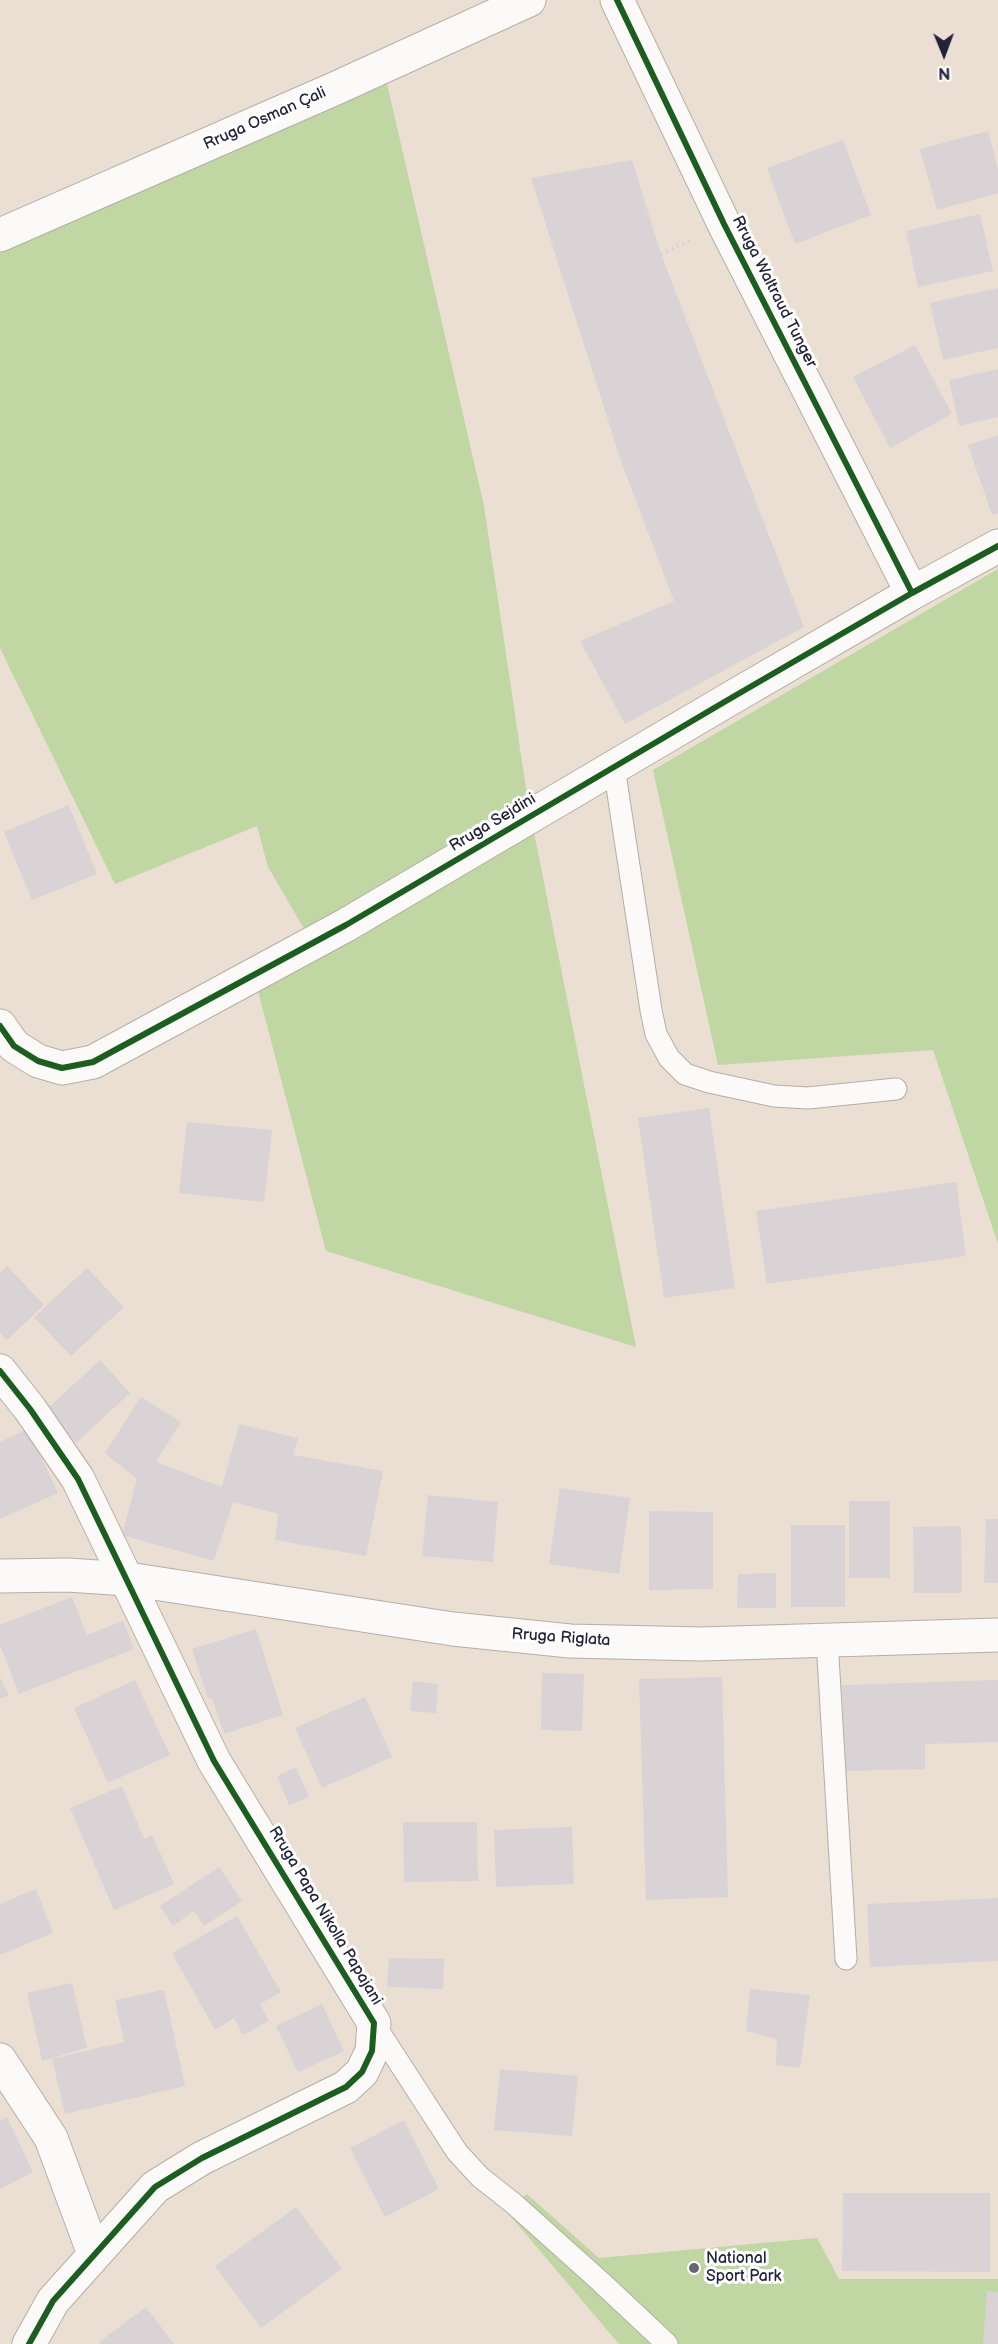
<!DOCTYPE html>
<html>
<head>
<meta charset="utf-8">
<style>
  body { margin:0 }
  #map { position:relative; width:998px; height:2344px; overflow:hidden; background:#eadfd2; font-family:"Balsamiq Sans",sans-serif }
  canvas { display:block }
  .north { position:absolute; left:914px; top:24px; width:60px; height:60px; -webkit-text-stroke:4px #fff; paint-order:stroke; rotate:179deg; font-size:16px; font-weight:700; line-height:24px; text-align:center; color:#22223b }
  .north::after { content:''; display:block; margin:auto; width:21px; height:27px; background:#22223b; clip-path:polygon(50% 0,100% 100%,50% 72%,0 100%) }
</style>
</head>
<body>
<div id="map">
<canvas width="998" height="2344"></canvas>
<div class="north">N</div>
</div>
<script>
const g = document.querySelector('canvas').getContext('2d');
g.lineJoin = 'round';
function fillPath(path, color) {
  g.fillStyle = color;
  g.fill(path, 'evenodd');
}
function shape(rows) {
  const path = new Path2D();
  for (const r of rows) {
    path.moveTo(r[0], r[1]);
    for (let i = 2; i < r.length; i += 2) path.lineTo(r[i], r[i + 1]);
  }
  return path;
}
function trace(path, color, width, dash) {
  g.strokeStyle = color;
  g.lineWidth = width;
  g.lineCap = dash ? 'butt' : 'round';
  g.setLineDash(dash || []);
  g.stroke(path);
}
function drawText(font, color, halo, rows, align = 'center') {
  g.font = font + ' "Balsamiq Sans",sans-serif';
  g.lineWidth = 6;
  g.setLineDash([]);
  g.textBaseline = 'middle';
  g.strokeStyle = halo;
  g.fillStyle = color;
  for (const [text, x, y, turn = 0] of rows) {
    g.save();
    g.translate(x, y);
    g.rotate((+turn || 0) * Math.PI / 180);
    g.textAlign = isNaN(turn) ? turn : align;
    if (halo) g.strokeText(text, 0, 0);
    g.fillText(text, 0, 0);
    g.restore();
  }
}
fillPath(shape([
  [383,66,484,506,528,802,636,1347,326,1251,258,991,321,958,268,867,257,826,115,884,0,648,0,239],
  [998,569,998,1244,933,1050,718,1065,653,770],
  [527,2194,599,2258,817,2238,839,2279,998,2279,998,2344,619,2344,507,2212,513,2203]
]), '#c0d6a3');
fillPath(shape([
  [988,131,998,169,998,193,937,210,920,149],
  [843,140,871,215,795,244,767,168],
  [632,160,661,254,804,627,625,724,580,641,674,601,621,461,531,178],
  [980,214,993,271,918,287,906,231],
  [998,288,998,348,943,360,930,303],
  [915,345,952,414,890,448,853,377],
  [998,369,998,417,959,426,949,380],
  [998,435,998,513,992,515,968,445],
  [69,805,97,874,32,900,4,832],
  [709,1108,735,1288,664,1298,638,1118],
  [187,1122,272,1130,264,1202,179,1193],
  [956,1182,966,1256,767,1284,756,1211],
  [7,1266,44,1305,7,1340,0,1333,0,1273],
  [87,1268,124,1307,71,1356,34,1317],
  [100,1360,130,1393,76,1443,46,1410],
  [141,1397,181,1422,156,1462,222,1487,239,1424,298,1438,293,1455,383,1471,366,1556,275,1540,278,1514,233,1502,214,1561,122,1535,137,1479,105,1453],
  [28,1429,58,1493,0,1519,0,1442],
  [560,1488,630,1498,619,1574,549,1564],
  [428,1495,498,1502,493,1562,422,1556],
  [849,1501,890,1501,890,1578,849,1578],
  [649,1511,713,1512,713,1589,649,1590],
  [986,1519,998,1519,998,1583,984,1583],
  [791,1525,845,1525,845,1607,791,1607],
  [961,1526,962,1593,914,1593,913,1527],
  [776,1573,776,1608,737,1608,738,1574],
  [72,1597,87,1635,123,1621,134,1649,19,1694,0,1645,0,1625],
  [256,1629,283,1715,224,1734,212,1698,208,1699,192,1649],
  [542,1673,584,1674,582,1731,541,1730],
  [0,1677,9,1695,0,1699],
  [722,1677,728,1897,646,1900,639,1679],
  [135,1680,170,1755,108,1783,74,1708],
  [998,1680,998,1742,925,1744,925,1769,844,1771,842,1685],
  [413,1681,438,1684,436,1713,410,1711],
  [365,1697,392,1757,322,1788,295,1728],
  [296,1767,309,1797,289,1805,277,1776],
  [122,1786,144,1839,152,1835,174,1884,114,1910,70,1808],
  [403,1822,477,1822,478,1881,404,1882],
  [572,1827,574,1884,496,1887,494,1830],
  [219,1867,242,1901,204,1926,194,1911,173,1926,160,1906],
  [36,1889,53,1933,0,1955,0,1904],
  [998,1898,998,1961,870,1967,867,1904],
  [237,1916,281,1992,260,2004,269,2021,243,2035,234,2018,215,2030,172,1953],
  [389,1958,444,1959,443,1989,387,1987],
  [72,1983,87,2048,42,2061,27,1993],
  [750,1989,810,1995,800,2068,776,2065,777,2039,746,2031],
  [164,1990,185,2086,65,2114,52,2059,124,2042,115,2000],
  [322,2004,344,2051,298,2072,276,2026],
  [500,2069,578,2076,572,2136,494,2130],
  [7,2117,33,2172,0,2189,0,2121],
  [404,2120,439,2189,385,2217,350,2148],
  [843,2193,990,2193,990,2272,842,2271],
  [296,2207,342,2269,261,2328,215,2266],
  [987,2291,998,2292,998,2344,983,2344],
  [146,2307,174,2344,100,2344,99,2342]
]), '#d9d3d5');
const lane = shape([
  [614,767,651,1010,656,1034,669,1058,685,1074,709,1082,774,1096,808,1098,896,1089],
  [827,1640,846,1959],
  [374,2024,457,2152,480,2177,513,2203,601,2282,667,2344]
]);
const street = shape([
  [617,0,724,224,912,593],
  [0,1026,14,1046,38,1061,62,1068,93,1062,346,925,726,701,912,593,998,546],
  [0,1371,30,1409,78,1479,214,1761,374,2023,372,2051,362,2072,346,2087,202,2158,155,2187,53,2301,29,2344],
  [0,2060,51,2138,94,2254]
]);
const secondary = shape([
  [0,235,334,89,529,0],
  [0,1576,67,1575,128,1579,453,1629,570,1641,702,1644,998,1635]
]);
trace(lane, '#b4aea8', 23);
trace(street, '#b4aea8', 35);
trace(secondary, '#b4aea8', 35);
trace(shape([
  [661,254,690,240]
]), '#d4d1cf', 4, [1.5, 4.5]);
trace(lane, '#fcfaf8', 21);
trace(street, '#fcfaf8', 33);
trace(secondary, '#fcfaf8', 33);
trace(shape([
  [617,0,724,224,912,593],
  [0,1026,14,1046,38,1061,62,1068,93,1062,346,925,726,701,912,593,998,546],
  [0,1371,30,1409,78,1479,214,1761,374,2023,372,2051,362,2072,346,2087,202,2158,155,2187,53,2301,29,2344]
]), '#1b5e20', 6);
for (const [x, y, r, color] of [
  [694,2268,6,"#686470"]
]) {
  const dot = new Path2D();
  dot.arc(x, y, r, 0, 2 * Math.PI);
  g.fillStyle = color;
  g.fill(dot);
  trace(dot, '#fff', 2);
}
drawText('16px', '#22223b', '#fff', [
  ["Rruga Osman Çali",265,119,-24],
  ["Rruga Waltraud Tunger",774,292,63],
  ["Rruga Sejdini",493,823,-31],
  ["Rruga Riglata",561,1638,4],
  ["Rruga Papa Nikolla Papajani",325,1916,59]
]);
drawText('16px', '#22223b', '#fff', [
  ["National",706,2259],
  ["Sport Park",706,2277]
], 'left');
</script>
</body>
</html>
